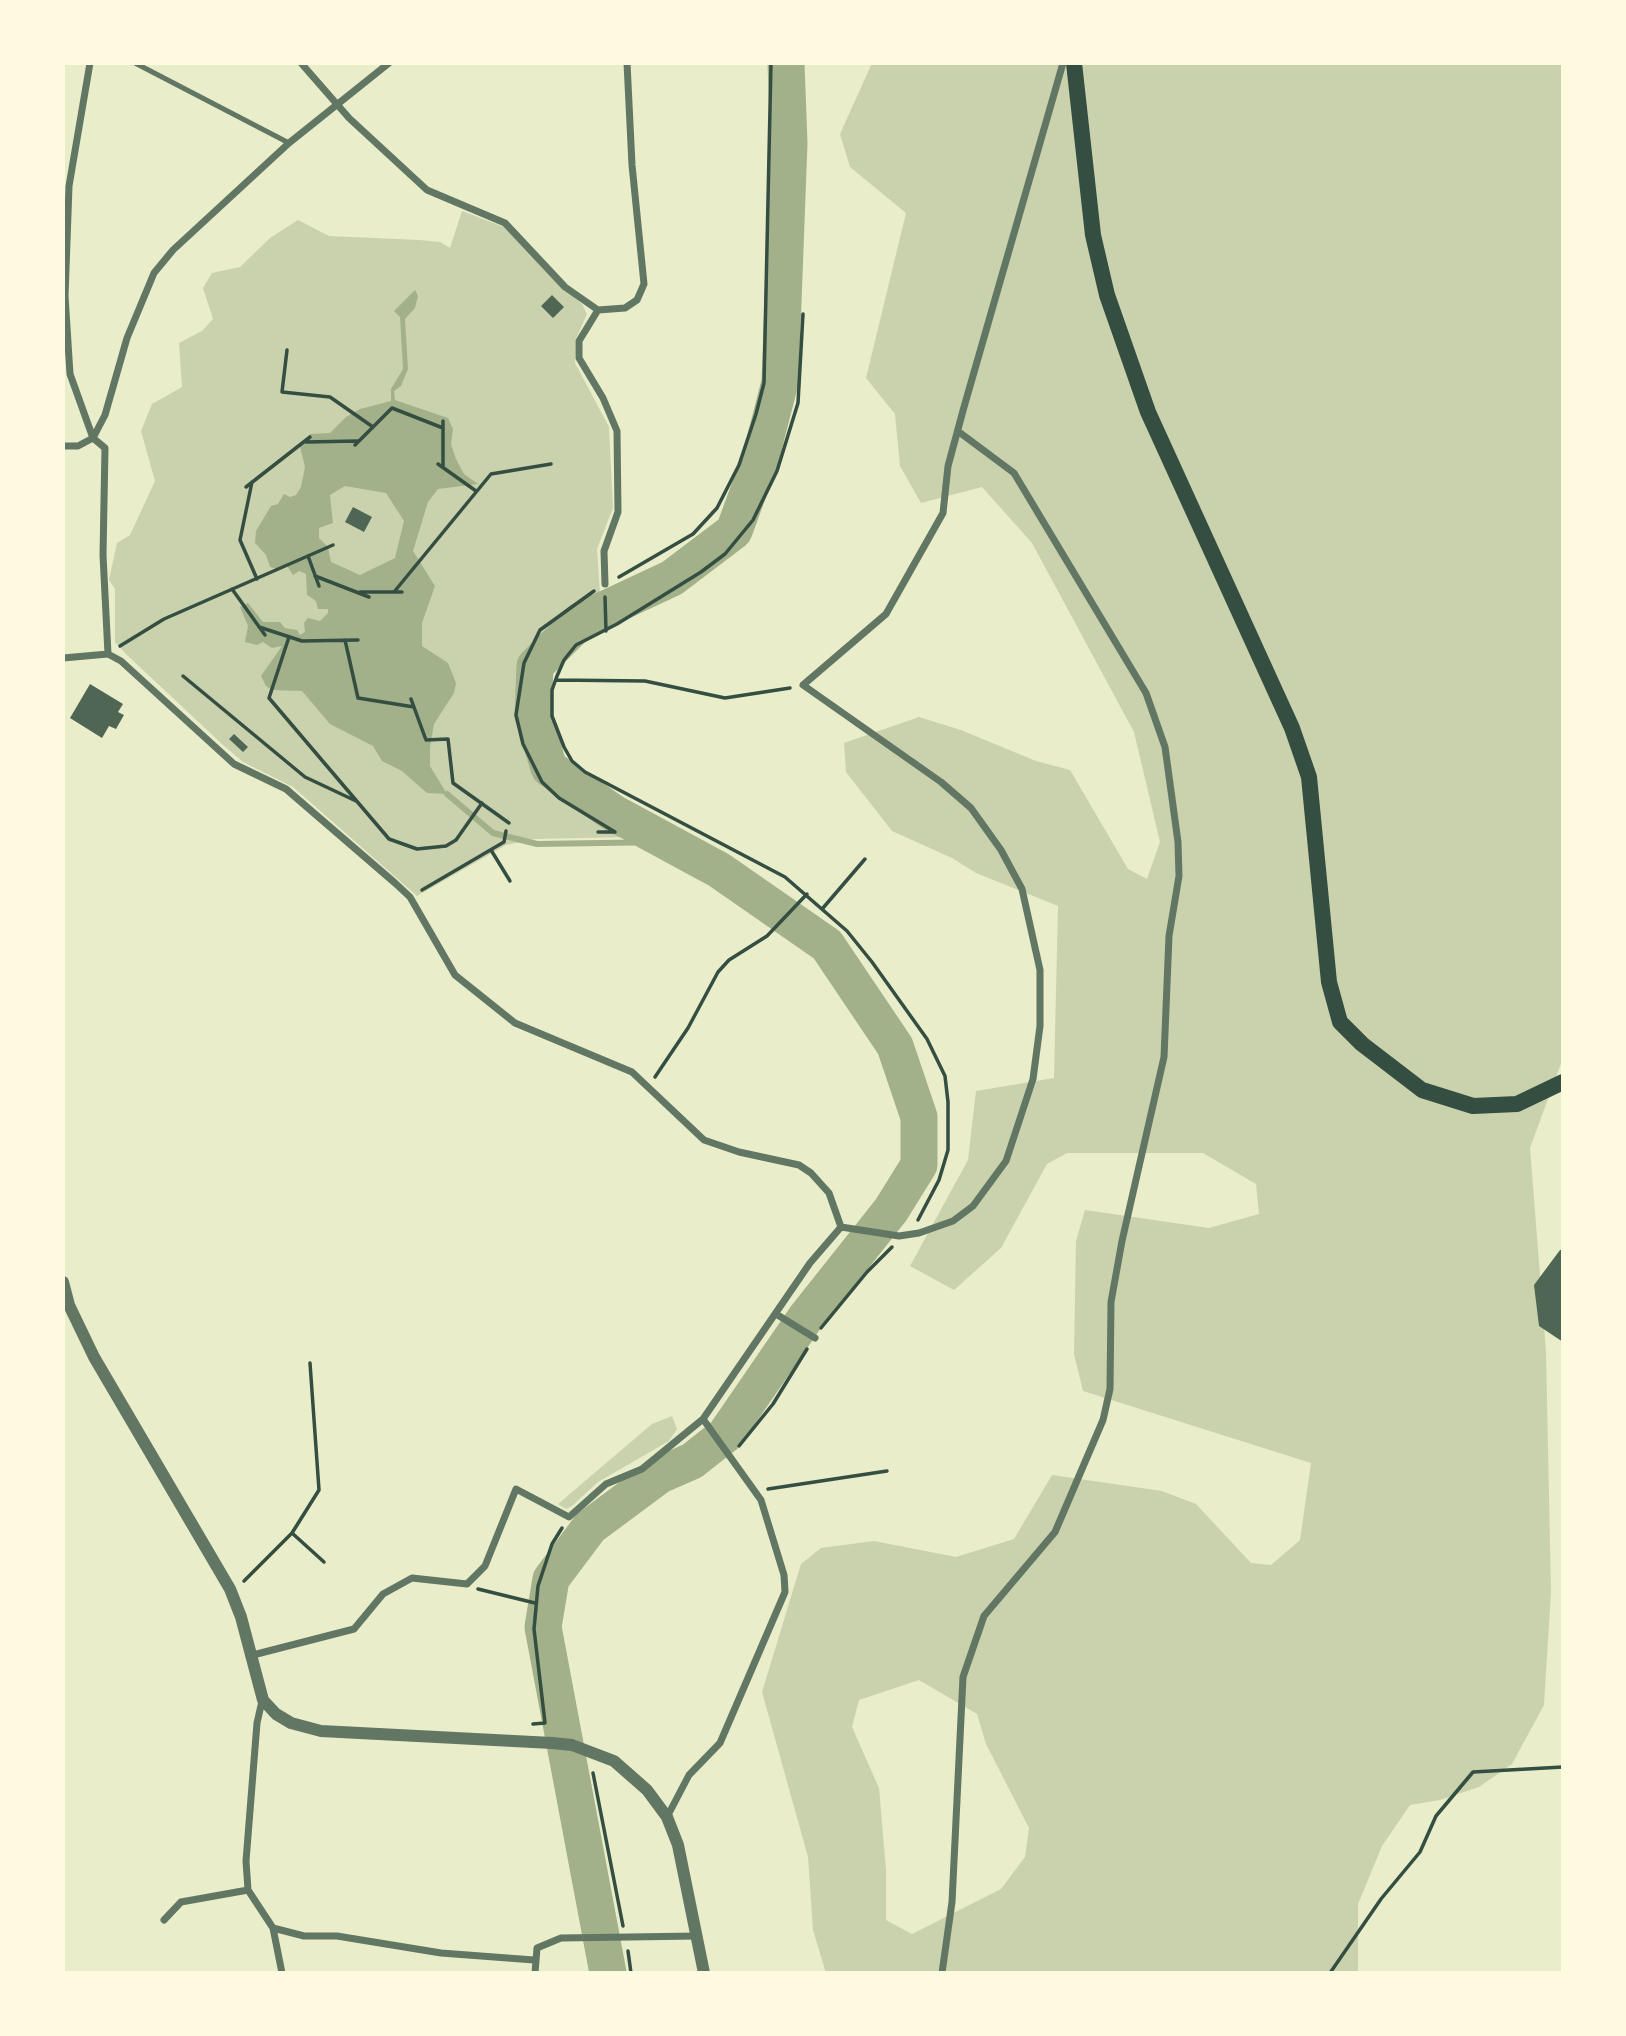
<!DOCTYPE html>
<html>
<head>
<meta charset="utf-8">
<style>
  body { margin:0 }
  #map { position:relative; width:1626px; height:2036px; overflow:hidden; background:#e9edc9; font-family:"PT Sans",sans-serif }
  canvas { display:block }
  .frame { position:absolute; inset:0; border:65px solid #fefae0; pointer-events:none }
</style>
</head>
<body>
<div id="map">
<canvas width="1626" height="2036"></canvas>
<div class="frame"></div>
</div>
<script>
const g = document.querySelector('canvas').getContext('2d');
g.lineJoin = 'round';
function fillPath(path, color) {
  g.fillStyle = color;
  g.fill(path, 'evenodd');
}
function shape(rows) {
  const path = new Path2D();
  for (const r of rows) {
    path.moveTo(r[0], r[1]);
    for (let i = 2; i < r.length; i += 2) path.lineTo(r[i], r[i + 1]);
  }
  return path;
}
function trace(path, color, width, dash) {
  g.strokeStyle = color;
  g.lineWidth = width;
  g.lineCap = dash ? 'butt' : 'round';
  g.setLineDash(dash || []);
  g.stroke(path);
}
fillPath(shape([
  [872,63,1563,63,1563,1058,1530,1148,1546,1351,1551,1592,1544,1705,1512,1764,1479,1787,1440,1800,1410,1805,1382,1846,1358,1904,1358,1973,826,1973,813,1930,808,1857,762,1692,801,1564,821,1548,874,1541,956,1557,1014,1539,1052,1475,1162,1491,1196,1504,1251,1563,1271,1565,1300,1540,1311,1463,1083,1391,1074,1354,1076,1241,1085,1210,1209,1228,1259,1214,1256,1184,1203,1153,1067,1153,1047,1164,1001,1248,954,1290,910,1266,968,1160,976,1091,1054,1078,1058,906,976,873,952,858,892,831,846,772,844,743,919,717,961,730,1036,761,1070,770,1128,869,1147,879,1160,842,1134,732,1032,543,982,487,921,503,900,466,895,414,866,378,906,213,850,167,840,134],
  [919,1680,977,1714,986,1744,1029,1828,1025,1857,1001,1889,912,1934,886,1920,886,1870,879,1788,852,1727,859,1700],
  [462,211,504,227,552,278,582,304,587,314,575,341,575,363,609,427,613,508,597,549,600,593,558,622,542,642,527,673,522,700,523,729,534,760,545,780,562,797,632,837,535,839,506,845,417,896,293,787,243,762,223,745,127,655,115,642,115,589,109,580,117,543,130,535,155,481,141,431,152,404,182,387,179,343,202,331,213,319,203,288,212,273,240,267,270,238,298,220,329,236,420,240,440,242,450,248],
  [672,1416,677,1429,669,1441,598,1482,572,1506,566,1509,558,1504,652,1424]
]), '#cad2ad');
fillPath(shape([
  [415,290,418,296,415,308,405,319,408,369,401,386,394,391,395,400,448,418,453,429,451,444,456,459,464,474,478,484,438,489,428,502,413,551,435,586,422,623,422,646,448,663,456,683,454,693,434,724,430,747,430,766,447,794,427,793,402,771,382,761,373,746,330,724,302,691,272,690,266,686,261,676,282,646,272,648,263,642,257,645,245,642,248,626,240,607,248,603,263,622,280,622,285,628,297,630,300,635,305,632,304,623,308,618,320,621,328,613,328,609,318,609,316,601,307,595,306,574,299,571,293,575,287,566,277,569,270,567,266,555,255,543,256,531,271,506,278,504,284,494,290,497,296,495,301,487,305,467,300,447,310,434,330,433,346,417,360,409,391,401,391,389,403,369,400,317,394,311],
  [345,486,386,493,404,521,395,558,360,575,331,562,328,547,319,538,319,528,333,523,330,495]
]), '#a3b18a');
trace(shape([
  [447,794,493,833,537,844,666,842]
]), '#a3b18a', 6);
trace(shape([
  [608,1973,543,1627,551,1579,590,1527,660,1475,692,1461,725,1435,806,1317,891,1210,919,1165,919,1117,895,1046,827,945,719,870,612,812,549,768,533,715,535,666,580,621,672,578,734,531,760,460,780,382,789,143,786,63]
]), '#a3b18a', 37);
fillPath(shape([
  [552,295,564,307,553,318,541,306],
  [353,507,372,517,364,532,345,522],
  [90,684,123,704,118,712,124,715,116,729,109,726,102,738,70,718],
  [234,734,248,747,243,752,229,739],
  [1560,1250,1563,1250,1563,1342,1539,1326,1534,1285]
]), '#4f6655');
trace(shape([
  [803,314,798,403,777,471,753,520,725,554,701,572,617,624,576,645,564,660,557,676,552,690,552,716,564,747,572,761,585,772,785,877,847,931,872,962,927,1039,945,1076,948,1102,948,1150,939,1180,918,1220],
  [287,350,282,392,330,397,373,427],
  [443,421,443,467],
  [306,442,358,441],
  [355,445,392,408,443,428],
  [438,464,476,491],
  [252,482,240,540,257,579],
  [246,487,310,437],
  [308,556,319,586],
  [315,576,369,597],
  [619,577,693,534,717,508,739,465,756,414,764,383,771,63],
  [232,589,265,635],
  [594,591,540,630,524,663,516,715,523,744,542,782,559,798,615,832,598,832],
  [360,592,402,592],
  [394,592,491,474,551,464],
  [605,597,606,631],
  [259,627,302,641,358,640],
  [289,637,269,698,389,839,417,849,446,846,456,840,482,803],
  [345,640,358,698,414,707],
  [120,646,164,619,333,545],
  [183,676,305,777,356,801],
  [556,680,645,681,725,698,790,688],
  [411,699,426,740,448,739,453,783,509,823],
  [491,850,510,881],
  [422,890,504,842,506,831],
  [823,908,865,859],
  [655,1077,688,1028,718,972,729,960,767,936,807,894],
  [821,1328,867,1272,892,1247],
  [739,1446,773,1404,807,1349],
  [768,1489,887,1471],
  [292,1533,324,1562],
  [244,1581,292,1533,319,1490,310,1363],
  [478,1589,535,1603],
  [533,1724,545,1723,534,1629,538,1586,552,1544,562,1528],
  [593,1773,623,1926],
  [628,1951,631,1973],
  [1330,1973,1381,1899,1420,1852,1436,1816,1473,1772,1563,1767]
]), '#344e41', 3.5);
trace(shape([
  [135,63,289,143]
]), '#617663', 5);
trace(shape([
  [90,63,69,186,65,296,70,374,93,438,105,448,103,555,108,654],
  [301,63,349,118,427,190,505,223,565,287,598,310,625,308,637,300,644,284,632,165,627,63],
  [598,310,579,341,579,358,603,398,617,431,618,512,604,551,605,584],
  [63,446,78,446,93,438,105,415,127,338,154,273,173,250,289,143,389,63],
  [63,658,108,654,121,661,234,764,286,789,395,883,410,897,455,975,515,1023,632,1072,704,1140,739,1152,799,1165,811,1173,829,1193,841,1227],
  [841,1227,899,1236,919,1233,953,1221,973,1206,1006,1161,1033,1079,1040,1026,1040,970,1022,889,1001,850,971,808,941,782,803,685,886,614,943,513,948,466,964,407,1063,63],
  [776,1314,815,1338],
  [249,1656,354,1629,383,1594,412,1578,467,1584,485,1566,516,1489,569,1517,606,1484,642,1469,703,1419,810,1263,841,1227],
  [262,1701,257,1723,246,1861,248,1890,273,1928,282,1973],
  [667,1817,689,1775,720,1743,785,1592,784,1575,761,1500,703,1419],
  [164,1920,181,1902,248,1890],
  [273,1928,304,1936,337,1936,441,1953,534,1960],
  [535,1973,537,1948,561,1938,697,1936],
  [942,1973,952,1902,963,1677,984,1616,1055,1532,1103,1420,1110,1389,1111,1302,1122,1241,1164,1057,1169,936,1179,876,1178,842,1165,747,1146,693,1014,473,959,432]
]), '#617663', 7);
trace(shape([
  [63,1282,69,1305,94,1357,230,1589,241,1617,263,1700,276,1714,291,1723,321,1731,552,1743,572,1745,614,1761,647,1790,667,1817,678,1845,704,1973]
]), '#617663', 12);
trace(shape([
  [1074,63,1093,235,1107,295,1148,412,1292,728,1309,777,1329,982,1340,1022,1362,1044,1422,1090,1473,1106,1517,1104,1563,1082]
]), '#344e41', 16);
</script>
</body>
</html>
